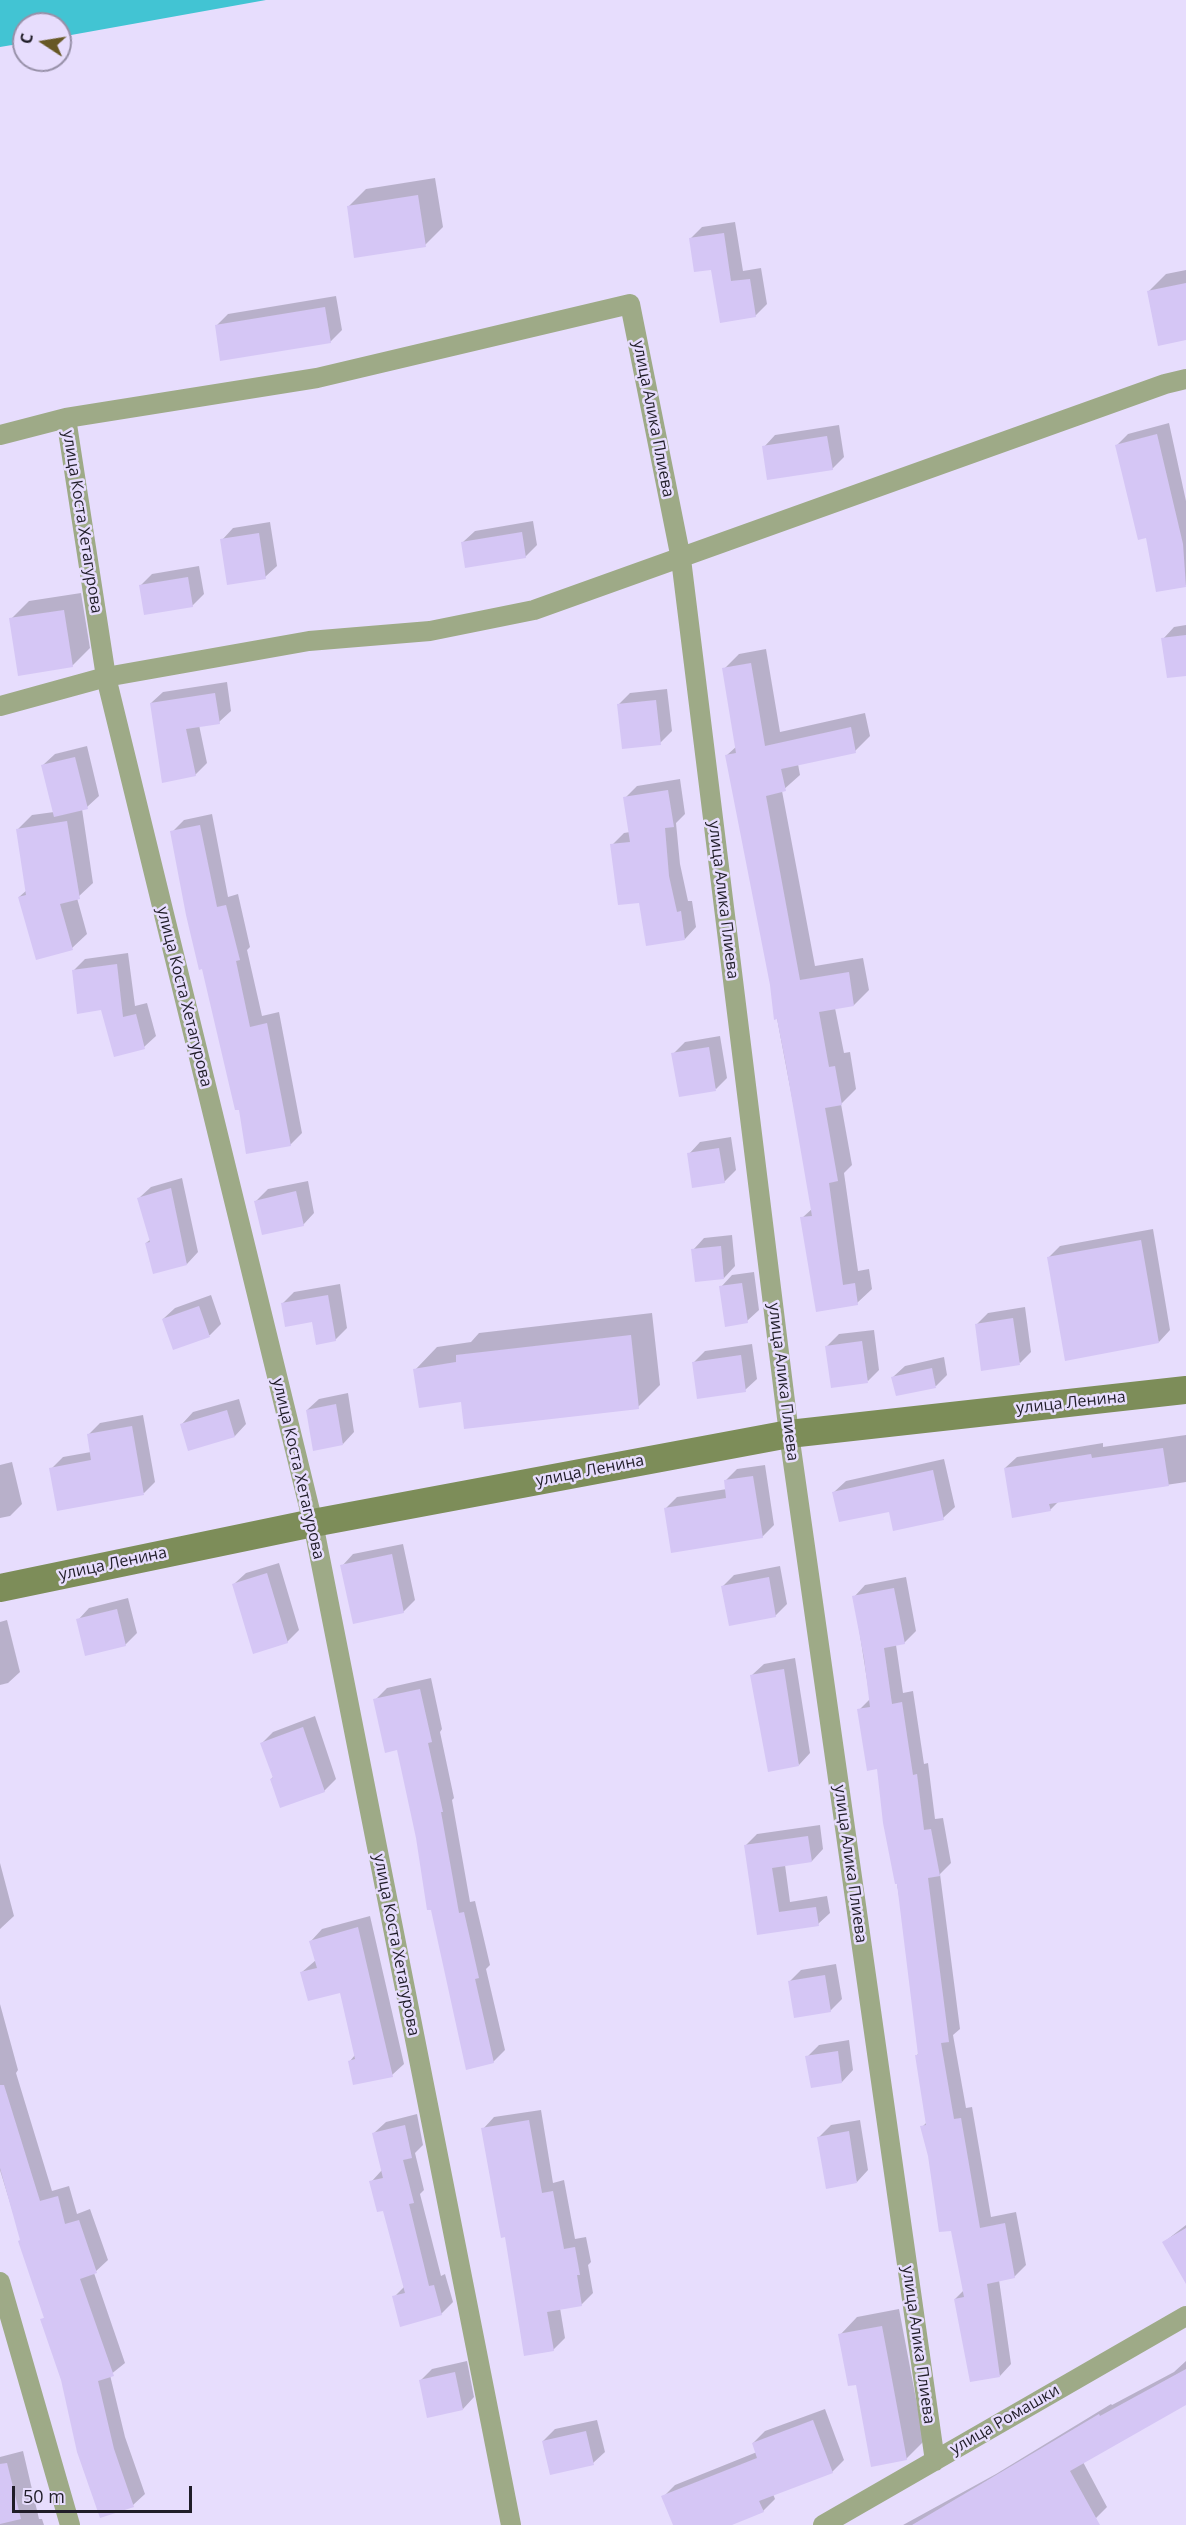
<!DOCTYPE html>
<html>
<head>
<meta charset="utf-8">
<style>
  body { margin:0 }
  #map { position:relative; width:1186px; height:2525px; overflow:hidden; background:#e7ddfd; font-family:"Open Sans",sans-serif }
  canvas { display:block }
  .north { position:absolute; left:12px; top:12px; width:60px; height:60px; box-sizing:border-box; background:#e7ddfd; border:2px solid #9790a8; border-radius:50%; rotate:282deg; font-size:16px; font-weight:700; line-height:24px; text-align:center; color:#201d28 }
  .north::after { content:''; display:block; margin:auto; width:21px; height:27px; background:#675825; clip-path:polygon(50% 0,100% 100%,50% 72%,0 100%) }
  .scale { position:absolute; left:12px; top:2486px; width:180px; height:27px; box-sizing:border-box; border:3px solid #201d28; border-top:0; padding-left:8px; font-size:18px; line-height:21px; white-space:nowrap; color:#201d28; -webkit-text-stroke:4px #e7ddfd; paint-order:stroke }
</style>
</head>
<body>
<div id="map">
<canvas width="1186" height="2525"></canvas>
<div class="north">С</div>
<div class="scale">50 m</div>
</div>
<script>
const g = document.querySelector('canvas').getContext('2d');
g.lineJoin = 'round';
function fillPath(path, color) {
  g.fillStyle = color;
  g.fill(path, 'evenodd');
}
function shape(rows) {
  const path = new Path2D();
  for (const r of rows) {
    path.moveTo(r[0], r[1]);
    for (let i = 2; i < r.length; i += 2) path.lineTo(r[i], r[i + 1]);
  }
  return path;
}
function trace(path, color, width, dash) {
  g.strokeStyle = color;
  g.lineWidth = width;
  g.lineCap = dash ? 'butt' : 'round';
  g.setLineDash(dash || []);
  g.stroke(path);
}
function drawText(font, color, halo, rows, align = 'center') {
  g.font = font + ' "Open Sans",sans-serif';
  g.lineWidth = 5;
  g.setLineDash([]);
  g.textBaseline = 'middle';
  g.strokeStyle = halo;
  g.fillStyle = color;
  for (const [text, x, y, turn = 0] of rows) {
    g.save();
    g.translate(x, y);
    g.rotate((+turn || 0) * Math.PI / 180);
    g.textAlign = isNaN(turn) ? turn : align;
    if (halo) g.strokeText(text, 0, 0);
    g.fillText(text, 0, 0);
    g.restore();
  }
}
fillPath(shape([
  [0,0,266,0,60,37,60,24,24,24,24,43,0,47]
]), '#42c4d3');
fillPath(shape([
  [435,178,443,227,425,245,348,207,366,189],
  [735,222,743,271,761,268,767,304,755,316,712,268,691,238,702,227],
  [1186,270,1186,338,1148,292,1166,274],
  [336,296,342,330,330,342,216,326,228,314],
  [1169,423,1186,501,1186,585,1157,590,1147,537,1117,445,1128,434],
  [839,425,844,457,832,469,764,447,775,435],
  [533,521,537,545,525,557,463,542,475,531],
  [270,522,277,566,265,577,222,540,233,528],
  [199,566,204,594,192,606,141,585,152,574],
  [81,593,90,648,72,666,11,619,29,601],
  [1186,625,1186,674,1163,639,1174,627],
  [766,649,780,732,865,713,870,736,855,751,798,764,800,775,782,791,815,966,863,958,869,990,854,1005,835,1008,844,1053,850,1052,856,1089,841,1104,852,1165,844,1173,858,1271,869,1269,872,1289,857,1303,817,1310,802,1218,813,1208,727,755,737,746,724,669,739,654],
  [227,682,231,711,219,722,199,725,207,763,195,775,151,703,163,692],
  [667,689,672,731,660,743,618,705,630,693],
  [87,746,99,796,87,807,82,809,93,883,77,898,87,934,72,948,19,897,27,890,17,830,32,815,54,812,43,765,55,754],
  [680,779,685,814,676,823,680,864,688,901,692,901,696,927,685,939,640,901,612,845,624,833,630,832,625,798,637,786],
  [212,814,228,897,238,894,250,947,247,950,262,1016,279,1012,302,1133,290,1145,240,1108,204,967,172,832,184,820],
  [128,953,135,1006,147,1003,156,1036,144,1047,102,1009,73,971,85,959],
  [720,1036,727,1078,716,1089,673,1054,685,1042],
  [731,1137,736,1170,724,1182,689,1154,700,1142],
  [182,1178,198,1252,187,1264,146,1243,151,1239,139,1198,151,1187],
  [308,1181,314,1213,303,1225,256,1201,268,1189],
  [1153,1229,1170,1330,1159,1342,1048,1258,1060,1246],
  [732,1235,735,1266,724,1278,693,1250,704,1238],
  [754,1272,759,1310,747,1321,721,1287,732,1275],
  [340,1284,347,1328,335,1340,313,1320,282,1304,294,1292],
  [211,1295,221,1324,210,1335,174,1348,163,1319,175,1308],
  [1025,1307,1031,1352,1020,1363,976,1325,988,1313],
  [652,1313,660,1385,638,1407,462,1400,415,1370,437,1347,471,1342,479,1333],
  [874,1330,879,1370,868,1381,827,1346,839,1334],
  [752,1344,757,1379,745,1390,693,1363,705,1351],
  [944,1357,947,1375,936,1386,897,1395,893,1377,905,1366],
  [348,1393,354,1432,343,1444,307,1410,319,1399],
  [239,1399,246,1424,235,1436,182,1424,193,1412],
  [143,1415,155,1482,144,1493,51,1469,63,1457,91,1452,88,1435,100,1423],
  [1186,1435,1186,1482,1059,1501,1050,1510,1005,1468,1017,1457,1103,1443,1103,1447],
  [944,1459,955,1507,943,1518,890,1510,834,1492,846,1481],
  [12,1462,22,1504,10,1516,0,1518,0,1465],
  [765,1465,774,1525,762,1537,665,1509,677,1497,727,1489,725,1481,737,1469],
  [403,1544,415,1600,403,1612,342,1566,353,1554],
  [279,1563,299,1630,287,1642,234,1584,246,1573],
  [780,1566,787,1604,775,1616,723,1586,734,1575],
  [906,1577,916,1631,904,1643,896,1645,903,1693,913,1691,924,1764,928,1763,935,1819,943,1818,951,1863,940,1874,960,2029,953,2035,966,2108,972,2107,991,2217,1016,2212,1026,2265,1014,2277,999,2280,1011,2364,1000,2376,955,2299,964,2290,953,2229,922,2127,927,2122,916,2056,919,2053,910,1963,878,1768,859,1710,870,1699,854,1597,865,1585],
  [128,1598,137,1633,125,1645,78,1620,89,1608],
  [7,1620,20,1672,8,1683,0,1685,0,1622],
  [795,1658,810,1753,799,1765,752,1675,764,1664],
  [431,1678,442,1729,440,1732,454,1798,452,1800,470,1902,475,1901,490,1965,486,1969,505,2050,493,2062,417,1838,398,1748,375,1700,387,1688],
  [315,1716,336,1779,324,1791,271,1779,274,1776,262,1743,273,1732],
  [820,1825,823,1849,812,1861,785,1865,790,1902,827,1896,830,1913,818,1924,759,1934,746,1845,757,1834],
  [0,1863,14,1916,0,1929],
  [370,1916,404,2064,392,2075,350,2061,355,2055,341,1991,302,1972,316,1960,311,1941,322,1929],
  [836,1964,842,1999,830,2011,789,1982,801,1970],
  [0,2004,18,2070,16,2073,52,2191,69,2186,77,2214,90,2209,108,2260,94,2273,125,2363,110,2375,125,2437,145,2494,133,2505,63,2380,42,2320,45,2317,0,2170],
  [849,2040,853,2070,842,2082,807,2057,819,2045],
  [541,2110,553,2183,564,2180,575,2239,586,2237,591,2262,588,2265,593,2293,581,2305,560,2308,565,2338,553,2350,506,2235,483,2129,494,2117],
  [417,2114,423,2145,415,2153,424,2190,420,2194,441,2276,445,2274,453,2302,441,2314,394,2297,405,2286,384,2209,371,2182,382,2170,374,2133,386,2122],
  [860,2120,868,2170,857,2182,819,2137,831,2125],
  [1186,2225,1186,2281,1164,2242],
  [899,2309,924,2441,906,2459,857,2383,840,2335,857,2317],
  [467,2361,474,2397,463,2409,421,2380,432,2369],
  [1186,2361,1186,2403,1083,2462,1107,2507,1096,2518,1084,2525,903,2525,996,2474,1111,2404,1112,2405,1174,2372],
  [825,2409,844,2460,832,2472,773,2494,775,2499,763,2511,728,2525,674,2525,663,2497,675,2485,757,2452,753,2443,765,2431],
  [597,2420,605,2452,593,2463,543,2441,555,2429],
  [23,2451,39,2519,42,2519,44,2525,0,2525,0,2457]
]), '#0003');
fillPath(shape([
  [418,195,426,247,354,258,347,206],
  [724,233,731,281,750,279,756,317,720,323,711,270,694,272,689,238],
  [1186,283,1186,340,1158,346,1147,291],
  [325,307,331,343,220,361,215,325],
  [1157,434,1183,544,1186,587,1156,592,1146,538,1138,540,1115,445],
  [827,436,833,470,767,480,762,446],
  [522,532,526,558,465,568,461,542],
  [259,533,266,579,227,585,220,539],
  [188,577,193,607,144,615,139,585],
  [64,610,73,667,18,676,9,618],
  [1186,635,1186,676,1167,678,1161,638],
  [751,663,765,746,851,727,856,753,781,769,786,791,766,796,800,980,849,972,854,1006,819,1012,829,1067,835,1066,842,1105,825,1108,838,1181,829,1183,843,1285,855,1283,858,1305,816,1312,800,1217,812,1216,786,1065,777,1019,774,1020,770,985,725,755,736,753,722,668],
  [215,693,220,724,186,729,196,776,162,783,150,703],
  [656,700,661,745,622,749,617,704],
  [75,757,88,809,54,817,41,765],
  [668,790,674,827,665,828,669,876,677,912,681,911,685,940,646,946,639,903,618,905,610,844,630,842,623,797],
  [67,821,80,899,60,904,73,950,36,960,18,897,26,895,16,829],
  [200,825,217,907,226,905,240,960,236,961,250,1027,267,1023,291,1146,246,1154,239,1110,235,1110,202,969,199,970,186,915,170,831],
  [117,964,123,1017,136,1014,145,1049,114,1057,101,1010,77,1014,72,970],
  [709,1047,716,1091,679,1097,671,1053],
  [719,1148,725,1183,692,1188,687,1153],
  [171,1188,187,1265,153,1274,145,1243,150,1242,137,1198],
  [296,1191,304,1226,262,1235,254,1201],
  [1141,1240,1159,1343,1065,1361,1047,1257],
  [721,1246,724,1279,695,1282,691,1249],
  [742,1283,748,1323,725,1327,719,1286],
  [328,1295,336,1341,316,1345,312,1322,285,1327,281,1303],
  [199,1306,210,1337,173,1350,162,1319],
  [1013,1318,1020,1365,981,1371,975,1324],
  [631,1335,639,1409,464,1429,461,1402,419,1408,413,1369,456,1362,456,1355],
  [862,1341,868,1383,831,1388,825,1346],
  [741,1355,746,1392,697,1399,692,1362],
  [932,1368,936,1388,896,1396,891,1377],
  [336,1404,343,1445,313,1451,306,1410],
  [227,1410,235,1437,188,1451,180,1424],
  [132,1426,144,1495,57,1511,49,1468,91,1460,87,1434],
  [1163,1448,1169,1486,1049,1504,1051,1511,1012,1518,1004,1468,1091,1454,1092,1458],
  [933,1470,944,1520,893,1531,889,1512,839,1522,832,1492],
  [753,1476,763,1538,671,1553,664,1508,726,1498,724,1480],
  [392,1554,404,1613,353,1624,340,1565],
  [267,1573,288,1643,253,1654,232,1584],
  [769,1577,776,1617,729,1626,721,1586],
  [894,1588,905,1644,884,1648,892,1704,902,1702,913,1775,917,1774,924,1830,931,1829,940,1876,928,1878,949,2042,941,2043,954,2119,961,2118,980,2228,1005,2223,1015,2278,987,2284,1000,2377,970,2382,954,2299,964,2297,951,2231,939,2232,928,2156,920,2126,926,2125,915,2055,918,2055,897,1884,895,1884,883,1823,877,1769,867,1771,857,1709,870,1707,864,1658,852,1596],
  [117,1609,126,1646,85,1656,76,1619],
  [784,1669,799,1766,768,1772,750,1675],
  [420,1689,432,1742,428,1743,443,1812,441,1812,459,1913,464,1912,479,1978,475,1979,494,2063,466,2070,431,1910,427,1910,416,1838,397,1750,385,1753,373,1699],
  [303,1727,325,1792,280,1808,270,1779,273,1778,260,1743],
  [808,1836,812,1862,772,1868,779,1912,816,1907,819,1926,757,1935,744,1845],
  [358,1927,393,2077,353,2085,348,2061,355,2059,340,1993,308,2001,300,1972,317,1968,309,1941],
  [825,1975,831,2012,794,2018,788,1981],
  [838,2051,842,2083,811,2088,805,2056],
  [0,2085,4,2085,40,2201,58,2196,65,2224,79,2220,97,2273,80,2279,114,2376,98,2381,114,2449,134,2507,100,2518,77,2452,61,2380,40,2319,44,2318,18,2241,20,2240,0,2168],
  [529,2120,542,2193,553,2191,564,2249,575,2247,580,2275,577,2275,582,2306,547,2312,554,2351,524,2356,505,2237,501,2238,481,2128],
  [405,2125,412,2158,403,2160,414,2203,409,2204,429,2286,434,2285,442,2315,400,2327,392,2296,405,2293,383,2211,377,2212,369,2181,383,2178,372,2133],
  [849,2131,857,2183,826,2189,817,2137],
  [1186,2228,1186,2284,1162,2242],
  [882,2326,907,2460,871,2467,856,2385,848,2386,838,2334],
  [1186,2369,1186,2405,1070,2471,1100,2525,912,2525,1099,2414,1100,2416],
  [455,2372,463,2410,427,2418,419,2380],
  [813,2420,833,2473,759,2501,764,2512,732,2525,673,2525,661,2496,757,2458,752,2443],
  [586,2431,594,2465,550,2475,542,2441],
  [7,2463,21,2519,0,2524,0,2464]
]), '#d5c6f5');
trace(shape([
  [66,418,106,677,313,1523,511,2525],
  [0,435,66,418,317,378,630,304,681,559,789,1434,935,2461],
  [0,706,106,677,309,641,430,631,534,610,1165,384,1186,379],
  [0,2282,70,2525],
  [823,2525,1186,2316]
]), '#9eaa87', 20);
trace(shape([
  [0,1588,313,1523,789,1434,1186,1390]
]), '#7d8d59', 28);
drawText('16px', '#201d28', '#e7ddfd', [
  ["улица Алика Плиева",653,419,79],
  ["улица Коста Хетагурова",82,522,81],
  ["улица Алика Плиева",723,900,83],
  ["улица Коста Хетагурова",184,997,76],
  ["улица Алика Плиева",783,1382,83],
  ["улица Ленина",1071,1403,-6],
  ["улица Коста Хетагурова",298,1469,77],
  ["улица Ленина",590,1471,-11],
  ["улица Ленина",113,1564,-12],
  ["улица Алика Плиева",850,1864,82],
  ["улица Коста Хетагурова",396,1945,79],
  ["улица Алика Плиева",918,2345,82],
  ["улица Ромашки",1005,2420,-30]
]);
</script>
</body>
</html>
